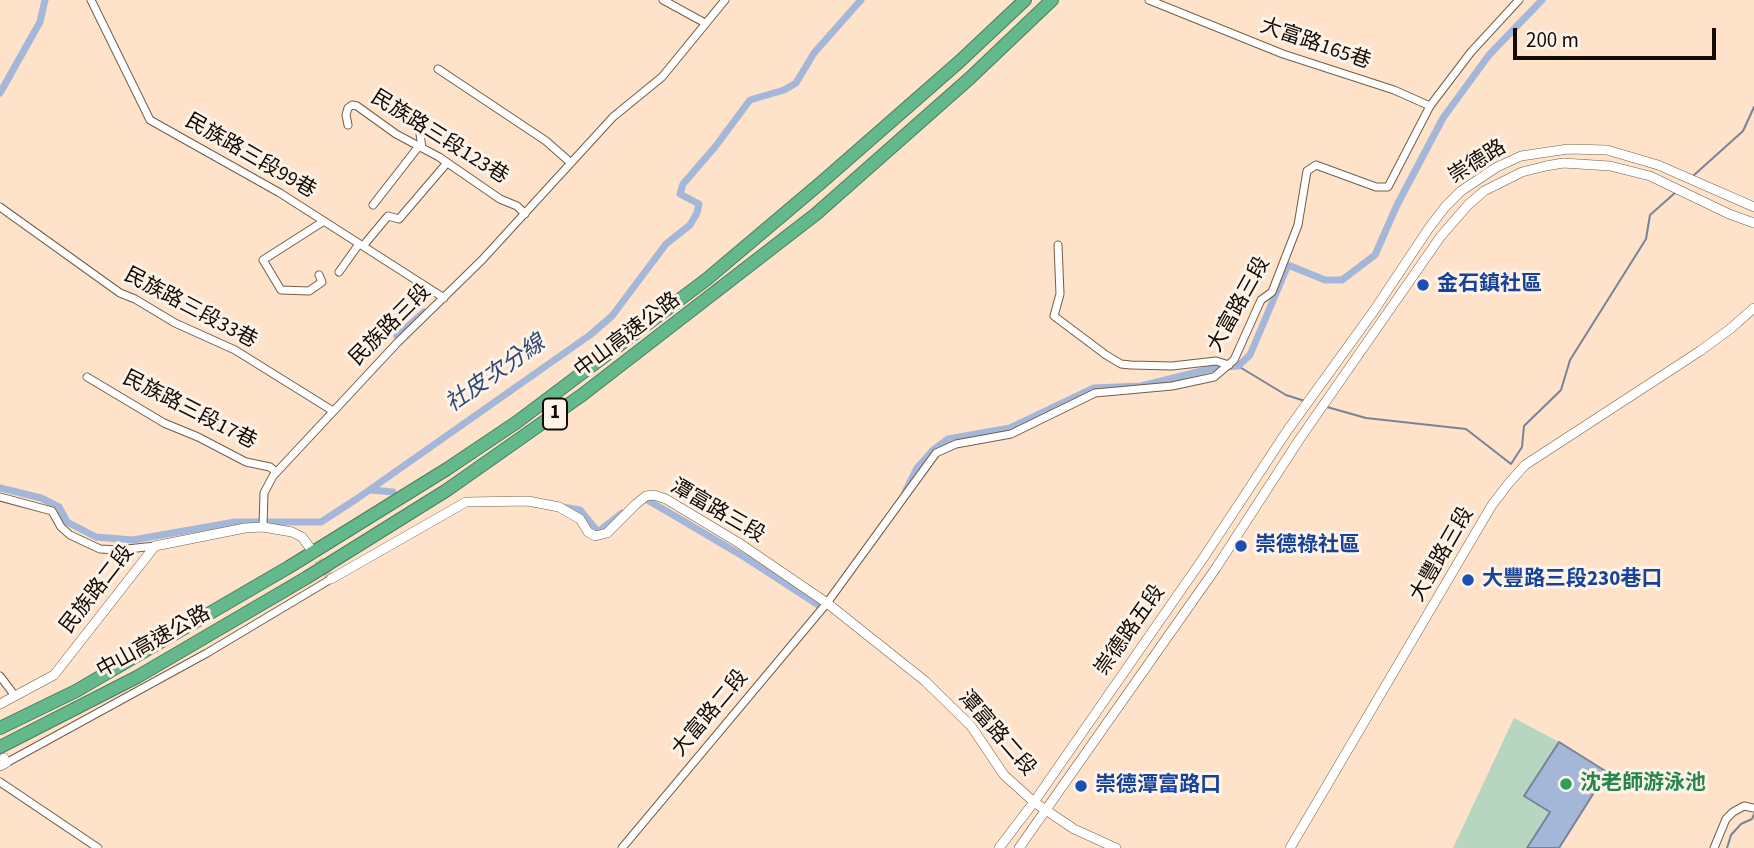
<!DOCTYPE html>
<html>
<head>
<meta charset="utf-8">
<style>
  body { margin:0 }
  #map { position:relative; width:1754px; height:848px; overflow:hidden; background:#fee2c9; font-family:"Source Sans 3",sans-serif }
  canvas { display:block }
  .scale { position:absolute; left:1513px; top:28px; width:203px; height:32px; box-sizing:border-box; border:4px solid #130a03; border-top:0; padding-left:9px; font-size:21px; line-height:24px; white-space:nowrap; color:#130a03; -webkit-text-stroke:5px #fef3e9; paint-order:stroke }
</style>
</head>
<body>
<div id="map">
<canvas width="1754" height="848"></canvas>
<div class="scale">200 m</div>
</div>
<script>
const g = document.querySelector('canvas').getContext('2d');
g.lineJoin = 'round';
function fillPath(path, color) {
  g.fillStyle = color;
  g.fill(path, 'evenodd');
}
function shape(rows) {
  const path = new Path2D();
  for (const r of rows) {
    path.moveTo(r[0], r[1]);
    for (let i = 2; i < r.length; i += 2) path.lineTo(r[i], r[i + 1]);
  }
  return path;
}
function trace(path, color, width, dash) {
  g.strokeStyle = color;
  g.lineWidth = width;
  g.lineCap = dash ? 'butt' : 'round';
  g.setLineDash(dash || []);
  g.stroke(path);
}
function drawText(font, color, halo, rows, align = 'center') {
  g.font = font + ' "Source Sans 3","Noto Sans TC",sans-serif';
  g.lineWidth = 6;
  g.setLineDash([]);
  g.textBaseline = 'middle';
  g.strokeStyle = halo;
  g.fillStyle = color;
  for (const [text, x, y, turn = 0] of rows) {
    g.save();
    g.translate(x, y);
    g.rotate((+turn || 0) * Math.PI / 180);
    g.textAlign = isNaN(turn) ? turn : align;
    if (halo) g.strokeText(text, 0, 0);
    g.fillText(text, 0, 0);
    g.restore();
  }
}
fillPath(shape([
  [1514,718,1559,742,1524,796,1550,812,1527,848,1453,848]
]), '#b7d6c0');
const water = shape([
  [1559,742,1607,772,1559,848,1527,848,1550,812,1524,796,1559,742]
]);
fillPath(water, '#a4b7d9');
trace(water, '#788399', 2);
trace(shape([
  [1693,176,1743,131,1754,107],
  [1238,366,1286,395,1305,401],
  [1327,407,1366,418,1466,429,1511,464,1522,447,1524,426,1561,390,1570,360,1646,239,1650,215,1676,192],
  [1727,848,1731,835,1741,824,1752,819,1754,814]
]), '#788399', 2);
trace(shape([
  [0,93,40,22,45,0],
  [397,336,424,312],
  [0,488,41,498,59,507,67,522,96,537,133,540,235,522,321,522,358,498,590,335,612,316,666,244,690,225,697,213,699,204,680,194,683,184,715,147,750,100,784,90,796,83,814,53,861,0],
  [371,490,393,492],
  [905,492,917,468,933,450,948,439,1010,428,1094,388,1141,386,1214,368,1238,366,1250,355,1288,265,1325,280,1342,280,1375,255,1397,205,1443,118,1489,55,1542,0],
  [640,501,644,498,680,519,746,558,823,608,826,605],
  [563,507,580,510,598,532,622,513]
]), '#a4b7d9', 7);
trace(shape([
  [311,549,331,579]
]), '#dbc2ab', 9, [9, 4.5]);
const minor = shape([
  [91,0,150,120,280,193,444,298],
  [663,0,705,23],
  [1149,0,1283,54,1394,90,1430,106],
  [438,69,546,141,571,163],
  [417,112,422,148],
  [348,125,346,115,348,108,352,105,357,106,396,134,439,157,500,199,517,206,525,214],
  [373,205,419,146],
  [0,207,120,293,135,299,175,323,235,350,333,411],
  [1058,245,1060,294,1054,316,1106,355,1121,364,1131,365,1172,366,1216,361,1229,365],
  [363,246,388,216,399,219,446,164],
  [339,272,359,244],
  [319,275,322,282,309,291,281,290,263,260,324,221],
  [87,377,164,423,198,437,246,462,270,467,276,472],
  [0,497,52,511,61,527,70,535,100,549,118,550,155,546],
  [263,527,264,493,273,476,398,342,482,260,613,117,662,77,725,0],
  [0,676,15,696],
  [6,763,207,653,331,579],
  [0,782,98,848],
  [622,848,827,603,936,453,956,444,1011,434,1095,393,1172,386,1214,377,1234,360,1261,300,1272,292,1298,225,1307,171,1316,165,1376,187,1388,187,1430,106,1471,52,1519,0],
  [1714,848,1726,819,1733,812,1744,806,1754,808]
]);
const tertiary = shape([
  [331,579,466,502,528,501,559,507,580,519,588,532,595,536,607,533,636,504,646,496,654,495,666,499,739,543,827,603,925,681,971,726,1004,775,1034,802,1074,829,1116,848],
  [0,704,54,675,155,546,245,528,263,527,292,532,302,537,310,548],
  [0,766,6,763,4,758],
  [999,848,1034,802,1204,557,1287,431,1373,312,1429,228,1445,207,1461,191,1497,167,1521,156,1568,149,1607,150,1658,165,1754,207],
  [1019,848,1216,568,1299,440,1441,236,1468,205,1484,191,1522,172,1546,166,1563,163,1610,166,1650,176,1729,214,1754,223],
  [1290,848,1492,505,1509,483,1525,465,1700,351,1730,329,1754,308]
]);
const motorway = shape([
  [0,728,76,691,289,567,447,469,517,422,707,279,823,181,959,62,1025,0],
  [0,747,137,677,306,578,447,490,582,395,816,214,970,78,1052,0]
]);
trace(minor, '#745d47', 9);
trace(tertiary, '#745d47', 10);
trace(motorway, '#477c5c', 14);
trace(minor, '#fff', 7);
trace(tertiary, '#fff', 9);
trace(motorway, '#63b98c', 12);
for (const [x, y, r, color] of [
  [1423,285,7,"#1a4fb4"],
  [1241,546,7,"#1a4fb4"],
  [1468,580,7,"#1a4fb4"],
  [1566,784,7,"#2e9e5b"],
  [1081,786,7,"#1a4fb4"]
]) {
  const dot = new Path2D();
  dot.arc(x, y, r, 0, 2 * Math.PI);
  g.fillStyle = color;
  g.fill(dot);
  trace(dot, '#fef3e9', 2.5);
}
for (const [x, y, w] of [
  [555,414,24]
]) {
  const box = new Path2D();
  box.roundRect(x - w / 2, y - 15.5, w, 31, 5);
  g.fillStyle = '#fef3e9';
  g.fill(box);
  trace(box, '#130a03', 2);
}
drawText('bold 19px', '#130a03', null, [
  ["1",555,414]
]);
drawText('21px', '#130a03', '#fef3e9', [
  ["大富路165巷",1315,45,19],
  ["民族路三段123巷",439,138,32],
  ["民族路三段99巷",250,157,30],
  ["崇德路",1478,163,-32],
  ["大富路三段",1240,305,-61],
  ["民族路三段33巷",190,309,28],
  ["民族路三段",391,326,-45],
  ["中山高速公路",628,336,-37],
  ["民族路三段17巷",189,411,27],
  ["潭富路三段",717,512,30],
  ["大豐路三段",1443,555,-60],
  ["民族路二段",98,590,-52],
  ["崇德路五段",1131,631,-55],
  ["中山高速公路",154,643,-29],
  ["大富路二段",711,714,-50],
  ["潭富路二段",996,734,49]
]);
drawText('bold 21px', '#164399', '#fef3e9', [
  ["金石鎮社區",1437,285],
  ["崇德祿社區",1255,546],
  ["大豐路三段230巷口",1482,580],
  ["崇德潭富路口",1095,786]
], 'left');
drawText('bold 21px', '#27864d', '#fef3e9', [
  ["沈老師游泳池",1580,784]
], 'left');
drawText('italic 23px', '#2f4875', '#fef3e9', [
  ["社皮次分線",496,375,-35]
]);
</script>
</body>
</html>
